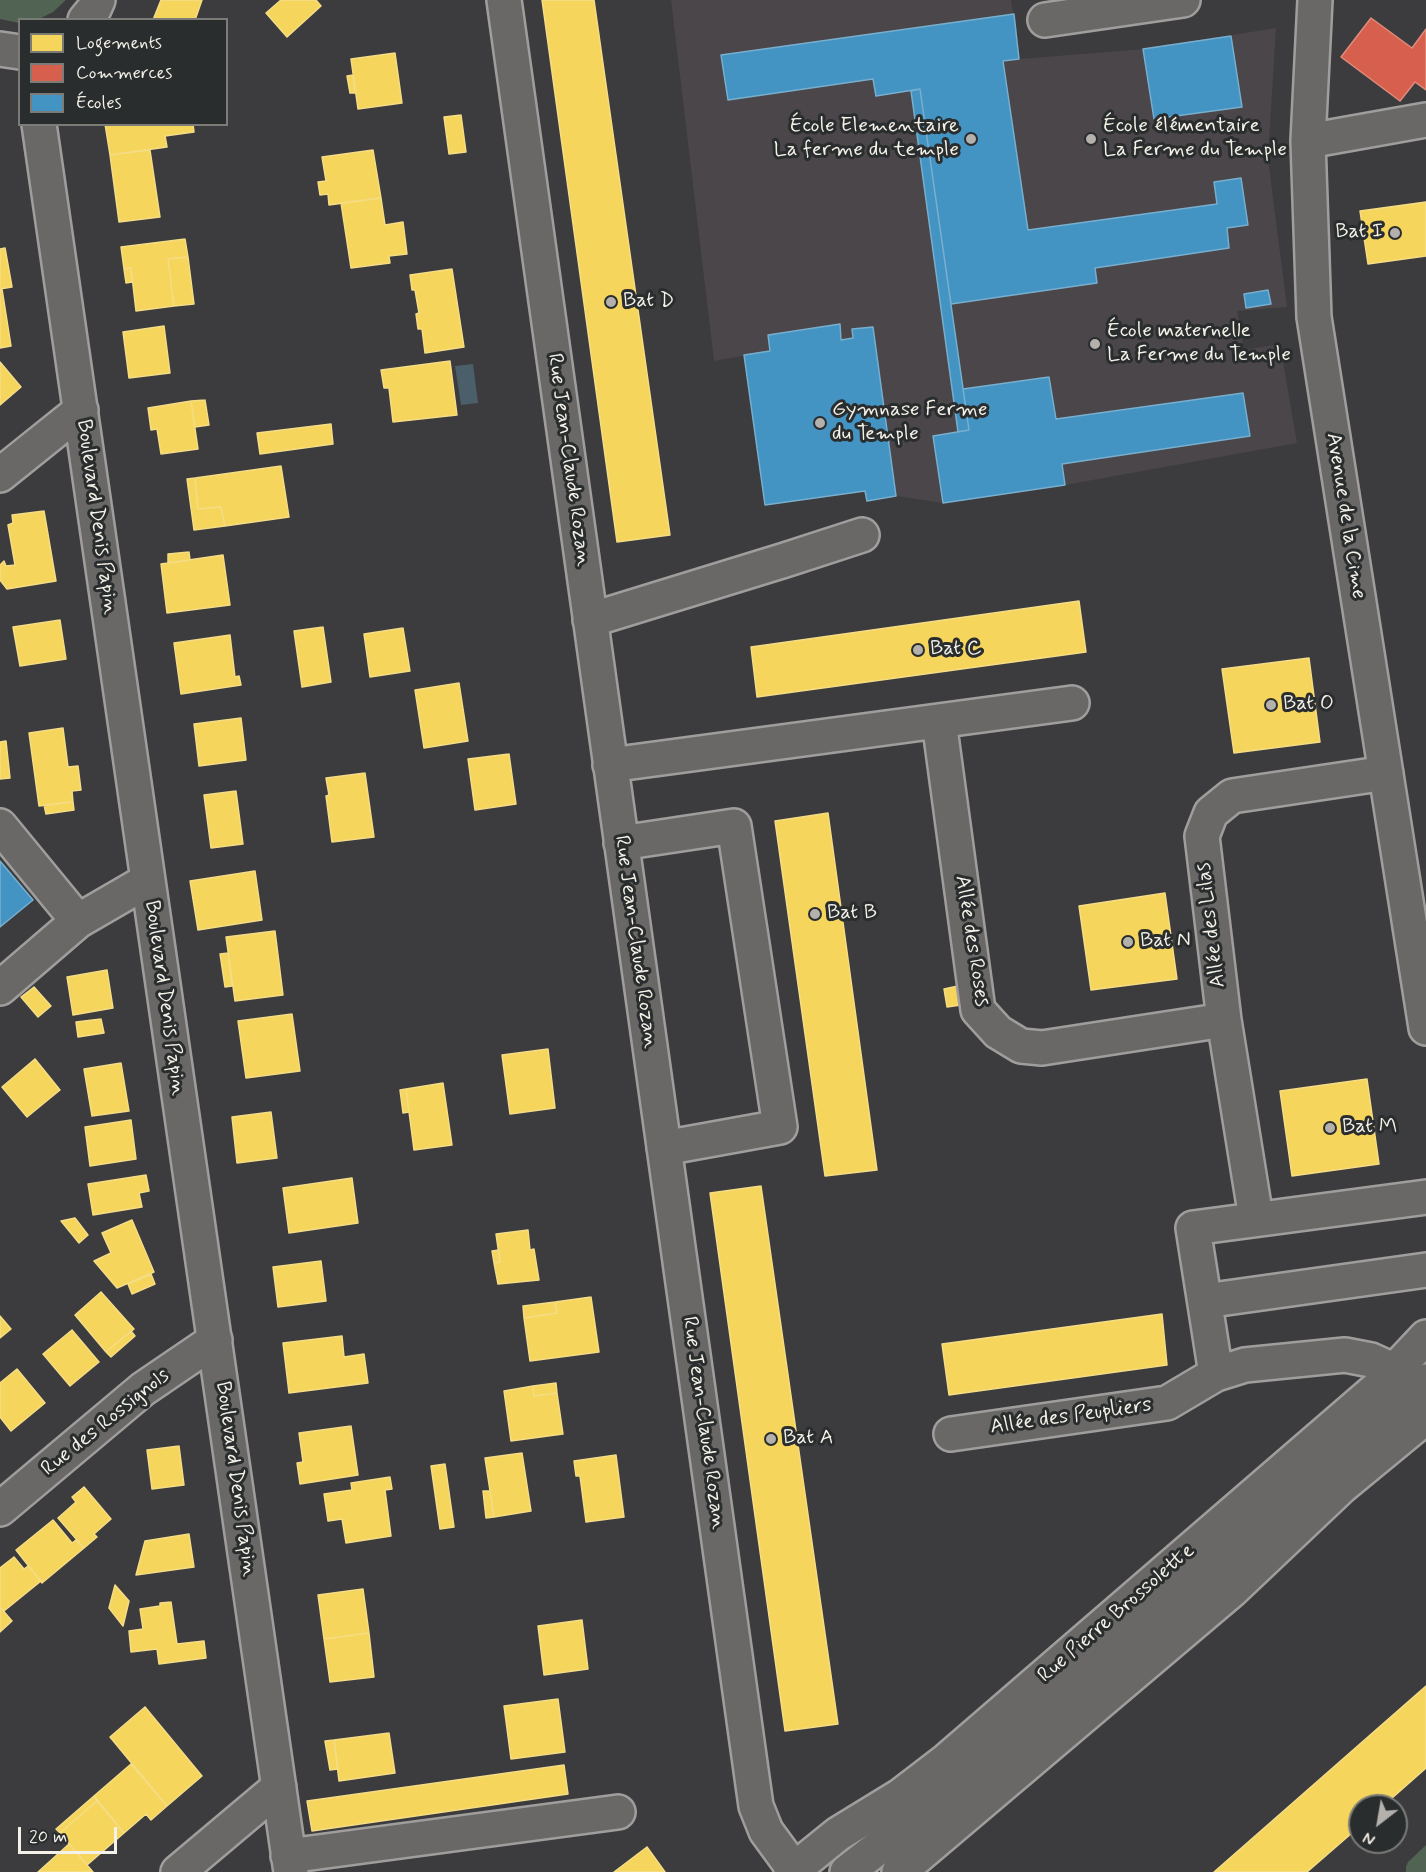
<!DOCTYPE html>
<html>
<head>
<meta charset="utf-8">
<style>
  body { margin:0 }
  #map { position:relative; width:1426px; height:1872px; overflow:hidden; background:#3c3b3d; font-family:Mynerve,sans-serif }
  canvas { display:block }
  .legend { position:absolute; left:18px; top:18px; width:210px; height:108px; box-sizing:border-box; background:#2a2d2e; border:2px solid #7b7b78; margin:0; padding:8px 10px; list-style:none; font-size:18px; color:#f4f1e8 }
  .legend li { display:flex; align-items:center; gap:12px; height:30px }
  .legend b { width:30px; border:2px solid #7b7b78 }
  .north { position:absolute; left:1348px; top:1794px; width:60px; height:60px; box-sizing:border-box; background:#2a2d2e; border:2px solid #7b7b78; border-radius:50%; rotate:211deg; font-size:16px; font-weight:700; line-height:24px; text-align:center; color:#f4f1e8 }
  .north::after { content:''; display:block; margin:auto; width:21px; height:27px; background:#b4b1ac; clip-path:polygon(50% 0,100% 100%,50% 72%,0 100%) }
  .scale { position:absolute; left:18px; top:1827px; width:99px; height:27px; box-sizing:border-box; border:3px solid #f4f1e8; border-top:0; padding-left:8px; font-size:18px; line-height:21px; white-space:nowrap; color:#f4f1e8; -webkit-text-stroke:4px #2a2d2e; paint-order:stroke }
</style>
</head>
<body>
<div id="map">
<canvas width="1426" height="1872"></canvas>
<ul class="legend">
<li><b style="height:16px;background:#f6d55c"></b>Logements</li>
<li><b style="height:16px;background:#d6604d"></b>Commerces</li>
<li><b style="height:16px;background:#4393c3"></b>Écoles</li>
</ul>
<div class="north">N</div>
<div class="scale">20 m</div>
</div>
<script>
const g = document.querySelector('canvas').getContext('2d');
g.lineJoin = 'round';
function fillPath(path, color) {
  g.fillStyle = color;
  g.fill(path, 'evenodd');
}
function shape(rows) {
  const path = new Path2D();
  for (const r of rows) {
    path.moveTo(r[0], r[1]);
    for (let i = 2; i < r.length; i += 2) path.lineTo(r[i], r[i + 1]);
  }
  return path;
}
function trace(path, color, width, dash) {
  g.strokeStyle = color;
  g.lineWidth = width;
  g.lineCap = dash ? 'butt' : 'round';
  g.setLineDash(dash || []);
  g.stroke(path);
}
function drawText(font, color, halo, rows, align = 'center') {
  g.font = font + ' Mynerve,sans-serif';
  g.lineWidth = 6;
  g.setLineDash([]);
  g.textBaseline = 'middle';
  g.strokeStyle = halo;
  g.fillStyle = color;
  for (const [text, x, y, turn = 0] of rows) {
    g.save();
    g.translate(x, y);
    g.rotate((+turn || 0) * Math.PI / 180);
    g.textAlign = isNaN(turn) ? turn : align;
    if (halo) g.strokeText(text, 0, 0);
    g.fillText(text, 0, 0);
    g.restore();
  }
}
fillPath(shape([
  [671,0,1011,0,1020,59,1144,49,1276,28,1268,159,1287,307,1237,311,1244,350,1280,344,1297,443,1065,485,943,503,896,496,873,327,852,329,853,338,841,340,839,324,768,335,770,351,714,361]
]), '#4a464a');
fillPath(shape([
  [0,0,66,0,53,12,39,19,20,20,19,23,0,19],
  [1426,1845,1426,1872,1406,1872,1406,1867,1408,1862]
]), '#516453');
fillPath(shape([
  [473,364,478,403,461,405,455,366]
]), '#4a5f6a');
const homes = shape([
  [161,0,202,0,195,20,153,20,161,0],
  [281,0,316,0,321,6,287,37,266,13,281,0],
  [542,0,594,0,670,535,617,542,542,0],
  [395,53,402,103,358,109,351,59,395,53],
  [353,75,355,93,350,93,347,76,353,75],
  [461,115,466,152,449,154,444,117,461,115],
  [105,124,193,124,194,132,165,136,167,147,110,155,105,124],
  [150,150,160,217,119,222,110,155,150,150],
  [373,150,381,198,329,205,328,194,320,195,318,182,326,181,322,157,373,150],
  [381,198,385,225,403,222,407,254,389,256,390,263,351,268,341,203,381,198],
  [1426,202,1426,256,1368,264,1360,211,1426,202],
  [185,239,188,257,168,259,174,306,136,311,131,268,124,269,121,247,185,239],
  [5,248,12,287,0,289,0,249,5,248],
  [188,257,194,304,174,306,168,259,188,257],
  [131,268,132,282,126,283,124,269,131,268],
  [452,269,464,347,425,353,422,329,418,329,416,314,419,313,415,290,412,290,410,275,452,269],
  [0,289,2,289,11,346,0,348,0,289],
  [164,326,170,373,129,378,123,332,164,326],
  [450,361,457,415,393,422,389,388,384,388,381,370,450,361],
  [0,362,21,387,0,405,0,362],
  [205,400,209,425,195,427,191,401,205,400],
  [191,401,198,449,161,454,157,429,151,430,148,408,191,401],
  [331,424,333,444,260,454,257,433,331,424],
  [281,466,289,517,225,526,221,507,198,509,195,478,281,466],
  [195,478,198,509,221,507,225,526,194,530,187,479,195,478],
  [44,511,56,581,7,589,0,580,0,565,4,561,6,566,15,565,8,525,13,523,12,515,44,511],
  [189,552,190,560,168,563,168,554,189,552],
  [223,555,230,605,167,613,161,564,223,555],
  [1079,601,1086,652,757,697,751,647,1079,601],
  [60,620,66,659,20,666,13,627,60,620],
  [323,627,331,682,302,687,294,631,323,627],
  [403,628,410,671,370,677,364,634,403,628],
  [230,635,235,677,239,676,241,685,181,694,174,643,230,635],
  [1309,658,1320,742,1234,753,1222,669,1309,658],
  [459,683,468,741,424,748,415,690,459,683],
  [241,718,246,760,199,766,194,724,241,718],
  [63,728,68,767,78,766,81,790,72,791,73,802,39,806,29,733,63,728],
  [6,741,10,778,0,779,0,742,6,741],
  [509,754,516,804,475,810,468,759,509,754],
  [365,773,374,837,332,842,326,796,329,795,326,778,365,773],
  [236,791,243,844,211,848,204,795,236,791],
  [73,802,74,810,46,814,44,805,73,802],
  [828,813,877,1170,825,1176,775,821,828,813],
  [255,871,262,920,198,930,190,881,255,871],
  [1165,893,1177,979,1091,990,1079,906,1165,893],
  [275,931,283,995,235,1001,226,937,275,931],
  [228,953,232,986,225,987,220,954,228,953],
  [107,970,113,1008,73,1015,67,977,107,970],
  [958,986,961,1005,947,1007,944,989,958,986],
  [34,987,51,1006,38,1017,21,997,34,987],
  [292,1014,300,1071,246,1078,238,1021,292,1014],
  [101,1019,104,1033,78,1037,76,1022,101,1019],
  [548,1049,555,1108,510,1114,502,1055,548,1049],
  [35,1059,60,1090,27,1117,2,1087,35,1059],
  [121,1063,129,1111,92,1116,84,1069,121,1063],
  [1367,1079,1379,1164,1292,1176,1280,1091,1367,1079],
  [443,1083,452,1145,414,1150,406,1089,443,1083],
  [406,1089,409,1112,403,1113,400,1090,406,1089],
  [271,1112,277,1158,237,1163,232,1117,271,1112],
  [131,1120,136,1159,90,1166,85,1127,131,1120],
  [146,1175,149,1191,139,1193,142,1207,93,1215,88,1184,146,1175],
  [352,1178,358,1223,289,1233,283,1188,352,1178],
  [761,1186,838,1724,785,1731,710,1193,761,1186],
  [75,1218,88,1235,79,1243,61,1221,75,1218],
  [132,1220,154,1272,117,1288,94,1261,111,1253,102,1233,132,1220],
  [528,1230,530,1250,534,1249,539,1280,498,1284,494,1263,500,1262,496,1234,528,1230],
  [499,1250,500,1262,494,1263,492,1251,499,1250],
  [321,1261,326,1301,278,1307,273,1267,321,1261],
  [151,1274,155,1284,132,1294,128,1284,151,1274],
  [101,1292,134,1329,106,1352,75,1315,101,1292],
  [591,1297,599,1352,530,1361,524,1318,557,1313,555,1302,591,1297],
  [555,1302,557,1313,524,1318,523,1306,555,1302],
  [1162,1314,1167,1365,949,1395,942,1344,1162,1314],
  [0,1316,11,1329,0,1338,0,1316],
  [72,1330,99,1362,70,1386,43,1354,72,1330],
  [131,1331,135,1336,111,1357,106,1352,131,1331],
  [342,1336,344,1357,364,1354,368,1383,289,1393,283,1343,342,1336],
  [17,1369,45,1403,11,1431,0,1417,0,1383,17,1369],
  [556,1383,557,1393,534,1396,533,1386,556,1383],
  [533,1386,534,1396,557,1393,563,1434,511,1441,504,1391,533,1386],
  [351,1426,358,1475,300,1484,297,1463,303,1462,299,1433,351,1426],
  [179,1446,184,1485,152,1489,147,1450,179,1446],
  [522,1453,531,1511,494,1517,485,1458,522,1453],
  [616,1455,624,1517,586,1522,580,1476,576,1476,574,1461,616,1455],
  [445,1464,454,1527,440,1529,431,1466,445,1464],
  [390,1477,392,1489,385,1490,391,1536,346,1543,342,1519,328,1521,324,1494,352,1490,351,1483,390,1477],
  [84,1487,111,1519,94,1534,97,1537,84,1548,58,1518,76,1502,72,1497,84,1487],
  [483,1491,490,1491,494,1517,486,1518,483,1491],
  [53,1520,72,1543,76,1540,84,1548,42,1583,16,1550,53,1520],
  [189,1534,194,1567,136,1575,145,1541,189,1534],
  [14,1557,24,1569,28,1566,41,1581,4,1611,0,1607,0,1568,14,1557],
  [115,1585,129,1601,123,1626,109,1608,115,1585],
  [363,1589,369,1633,324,1639,318,1595,363,1589],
  [171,1602,177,1644,204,1641,206,1658,159,1664,157,1649,131,1652,129,1631,143,1629,140,1609,160,1606,160,1603,171,1602],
  [0,1607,12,1621,0,1632,0,1607],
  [582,1620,588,1669,544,1675,538,1626,582,1620],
  [369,1633,374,1677,330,1682,324,1639,369,1633],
  [1426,1686,1426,1768,1383,1806,1360,1806,1360,1826,1307,1872,1214,1872,1426,1686],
  [558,1699,565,1752,511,1759,504,1706,558,1699],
  [145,1707,202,1776,167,1806,110,1737,145,1707],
  [389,1733,395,1773,339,1781,334,1740,389,1733],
  [334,1740,338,1769,330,1770,325,1741,334,1740],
  [131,1764,167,1806,151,1820,146,1814,124,1833,94,1796,131,1764],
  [564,1765,568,1794,312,1831,307,1801,564,1765],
  [94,1796,97,1801,60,1833,56,1829,94,1796],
  [97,1801,124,1833,87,1865,60,1833,97,1801],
  [69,1844,93,1872,38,1872,69,1844],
  [647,1847,665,1872,614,1872,647,1847]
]);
fillPath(homes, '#f6d55c');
trace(homes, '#f5dd86', 1.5);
const shops = shape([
  [1371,18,1412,48,1426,29,1426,90,1415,82,1400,101,1341,57,1371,18]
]);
fillPath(shops, '#d6604d');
trace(shops, '#df8c7c', 1.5);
const schools = shape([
  [1014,14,1019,59,1003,61,1028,230,1217,204,1214,182,1241,178,1248,225,1227,228,1229,248,1095,268,1097,283,951,304,920,89,876,96,873,79,728,100,721,55,1014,14],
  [1231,36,1242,107,1154,119,1143,49,1231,36],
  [920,89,969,430,958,432,911,91,920,89],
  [1268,290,1271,304,1246,308,1244,294,1268,290],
  [840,324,841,340,853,338,852,329,873,327,896,496,867,501,865,491,765,505,744,355,770,351,768,335,840,324],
  [1049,377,1056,419,1243,393,1250,436,1062,464,1065,485,943,503,933,436,969,430,963,389,1049,377],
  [0,861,33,900,0,927,0,861]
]);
fillPath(schools, '#4393c3');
trace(schools, '#78afce', 1.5);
const minor = shape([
  [504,0,756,1806,766,1831,796,1872],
  [1315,0,1308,141,1314,317,1426,1028],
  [85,20,94,9,98,0],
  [1045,20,1183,0],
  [0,49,20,52],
  [39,124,291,1872],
  [1308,141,1426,120],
  [0,475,81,410],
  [590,620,785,560,862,535],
  [939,721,978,1010,998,1032,1021,1046,1042,1048,1224,1020],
  [610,765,1072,703],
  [0,826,78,921],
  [621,843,734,826,780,1127,664,1148],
  [0,988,78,921,147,881],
  [1256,1218,1224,1020,1202,836,1211,813,1232,796,1386,773],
  [1205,1301,1426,1270],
  [1216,1374,1193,1228,1426,1197],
  [951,1434,1167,1403,1216,1374,1245,1365,1345,1355,1371,1360,1395,1371],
  [0,1509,143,1389,215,1340],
  [288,1856,618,1812],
  [178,1872,279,1787],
  [847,1872,974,1773,1119,1651,1426,1381]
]);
const major = shape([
  [791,1872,838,1834,900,1796,947,1760,1379,1387,1426,1337],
  [899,1872,1231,1591,1342,1486,1426,1417]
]);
trace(minor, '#9f9e9d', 38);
trace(major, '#9f9e9d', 38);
trace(minor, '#696866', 33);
trace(major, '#696866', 33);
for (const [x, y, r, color] of [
  [971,139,6,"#b4b1ac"],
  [1091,139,6,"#b4b1ac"],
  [1395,233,6,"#b4b1ac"],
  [611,302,6,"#b4b1ac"],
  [1095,344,6,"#b4b1ac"],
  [820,423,6,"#b4b1ac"],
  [918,650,6,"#b4b1ac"],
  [1271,705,6,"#b4b1ac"],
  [815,914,6,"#b4b1ac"],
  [1128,942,6,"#b4b1ac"],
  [1330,1128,6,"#b4b1ac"],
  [771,1439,6,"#b4b1ac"]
]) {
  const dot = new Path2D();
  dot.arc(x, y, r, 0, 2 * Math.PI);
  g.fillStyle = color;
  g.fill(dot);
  trace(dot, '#2a2d2e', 2);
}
drawText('21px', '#f4f1e8', '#2a2d2e', [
  ["École Elementaire",959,127,"right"],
  ["La ferme du temple",959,151,"right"],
  ["École élémentaire",1103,127],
  ["La Ferme du Temple",1103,151],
  ["Bat I",1383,233,"right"],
  ["Bat D",623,302],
  ["École maternelle",1107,332],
  ["La Ferme du Temple",1107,356],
  ["Gymnase Ferme",832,411],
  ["du Temple",832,435],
  ["Bat C",930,650],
  ["Bat O",1283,705],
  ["Bat B",827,914],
  ["Bat N",1140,942],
  ["Bat M",1342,1128],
  ["Bat A",783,1439]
], 'left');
drawText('21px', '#f4f1e8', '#2a2d2e', [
  ["Rue Jean-Claude Rozan",568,460,82],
  ["Avenue de la Cime",1345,516,81],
  ["Boulevard Denis Papin",96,517,82],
  ["Allée des Lilas",1212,925,-97],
  ["Allée des Roses",971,941,81],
  ["Rue Jean-Claude Rozan",635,942,82],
  ["Boulevard Denis Papin",164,998,82],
  ["Allée des Peupliers",1071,1417,-8],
  ["Rue des Rossignols",106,1423,-39],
  ["Rue Jean-Claude Rozan",703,1423,82],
  ["Boulevard Denis Papin",235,1479,82],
  ["Rue Pierre Brossolette",1117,1614,-41]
]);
</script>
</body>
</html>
